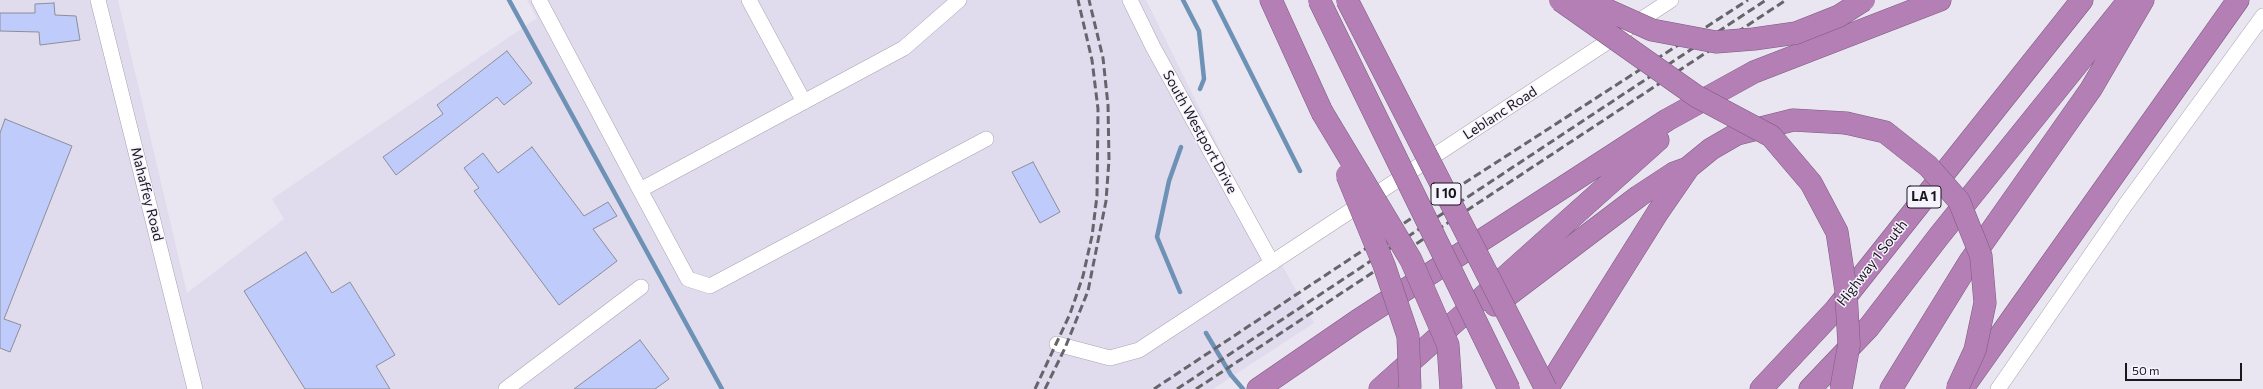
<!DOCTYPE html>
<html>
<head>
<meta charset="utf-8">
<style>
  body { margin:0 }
  #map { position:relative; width:2263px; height:389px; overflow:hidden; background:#e9e6f1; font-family:Commissioner,sans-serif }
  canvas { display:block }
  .scale { position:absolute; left:2125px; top:363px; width:117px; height:18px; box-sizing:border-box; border:2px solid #18171b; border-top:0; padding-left:5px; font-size:12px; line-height:14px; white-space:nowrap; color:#18171b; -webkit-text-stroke:3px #f6f3fe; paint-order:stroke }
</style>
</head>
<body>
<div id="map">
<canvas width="2263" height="389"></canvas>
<div class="scale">50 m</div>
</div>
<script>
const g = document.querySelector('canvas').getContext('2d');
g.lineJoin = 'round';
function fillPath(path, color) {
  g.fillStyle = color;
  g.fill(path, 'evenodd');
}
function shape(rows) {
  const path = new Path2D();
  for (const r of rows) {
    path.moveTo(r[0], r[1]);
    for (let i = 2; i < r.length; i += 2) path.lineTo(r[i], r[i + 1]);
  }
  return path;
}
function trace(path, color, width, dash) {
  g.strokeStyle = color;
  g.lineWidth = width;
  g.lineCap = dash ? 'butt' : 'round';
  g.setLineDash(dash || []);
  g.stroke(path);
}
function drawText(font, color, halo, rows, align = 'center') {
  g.font = font + ' Commissioner,sans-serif';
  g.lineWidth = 3;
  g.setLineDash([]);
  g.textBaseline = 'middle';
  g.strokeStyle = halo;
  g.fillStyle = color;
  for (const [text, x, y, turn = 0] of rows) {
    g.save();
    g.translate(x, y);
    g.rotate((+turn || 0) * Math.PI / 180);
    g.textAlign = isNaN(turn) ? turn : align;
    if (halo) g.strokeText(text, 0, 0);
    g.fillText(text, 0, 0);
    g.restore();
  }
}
fillPath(shape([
  [0,0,118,0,187,293,284,219,272,199,537,18,527,0,1146,0,1231,172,1314,323,1213,389,0,389]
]), '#e1dbee');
trace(shape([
  [509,0,722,389],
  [1183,0,1199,31,1204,79,1200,89],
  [1214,0,1300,171],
  [1180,292,1157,237,1169,181,1181,147],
  [1206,333,1231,375,1243,389]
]), '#6d92b5', 4.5);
const building = shape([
  [54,3,55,15,76,16,80,40,40,45,39,32,0,31,0,13,35,13,35,4,54,3],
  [507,51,532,83,504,105,497,97,396,175,383,157,443,114,437,105,507,51],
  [5,119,72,146,4,319,21,325,10,352,0,348,0,133,5,119],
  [532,147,584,216,608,202,617,216,593,229,617,261,559,305,474,191,479,188,464,168,483,153,498,173,532,147],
  [1033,162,1060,212,1040,223,1012,172,1033,162],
  [306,252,332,293,350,282,395,355,376,366,390,389,305,389,244,291,306,252],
  [640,340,669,379,655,389,574,389,640,340]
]);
fillPath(building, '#bfcbfa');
trace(building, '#8c8f99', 1);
const minor = shape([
  [98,0,195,389],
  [539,0,640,190,904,48,959,0],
  [749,0,804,102],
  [1130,0,1153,47,1272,263],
  [640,190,688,279,710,286,986,139],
  [1057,344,1110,358,1139,350,1671,0],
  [506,389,641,287],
  [1998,389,2126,204,2263,16]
]);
const highway = shape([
  [1271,0,1322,112],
  [1495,305,1639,196,1674,173,1685,169],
  [1965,385,2238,0],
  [1258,389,1357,321,1667,120,1754,72,1940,0],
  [1380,389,1658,140],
  [1547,389,1658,212,1689,167,1711,149,1737,134,1793,120,1846,123],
  [1761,389,1836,309,2082,0],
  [1810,389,1869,327,1939,236,2129,0],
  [1891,389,1970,261,2091,89,2143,0]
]);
trace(minor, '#a8a5af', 16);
trace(highway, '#7d5b7f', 23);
trace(minor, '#fff', 15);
trace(highway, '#b37fb5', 22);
trace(shape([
  [1035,389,1070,314,1083,276,1092,236,1097,196,1098,109,1092,60,1078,0],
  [1045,389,1065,348,1088,291,1106,201,1109,160,1108,105,1103,58,1089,0],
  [1154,389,1469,180,1748,0],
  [1177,389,1766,0],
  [1196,389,1786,0]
]), '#66656b', 3, [8, 4]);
const highwayBridge = shape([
  [1319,0,1509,389],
  [1347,0,1546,389],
  [1560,0,1696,96,1771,136,1811,183,1837,232,1846,291,1849,345,1841,389],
  [1585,0,1652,30,1716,42,1754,39,1796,33,1839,16,1864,0],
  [1322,112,1411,260,1448,345,1451,389],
  [1846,123,1885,132,1928,166,1959,201,1981,256,1985,303,1975,350,1957,389],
  [1347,175,1384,265,1408,336,1410,389]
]);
trace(highwayBridge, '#7d5b7f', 23, []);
trace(highwayBridge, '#b37fb5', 22);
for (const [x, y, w] of [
  [1446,194,30],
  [1924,197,34]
]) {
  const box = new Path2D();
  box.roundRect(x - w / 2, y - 11, w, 22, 3);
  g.fillStyle = '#f6f3fe';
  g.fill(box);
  trace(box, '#18171b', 1);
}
drawText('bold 13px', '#18171b', null, [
  ["I 10",1446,194],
  ["LA 1",1924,197]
]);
drawText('14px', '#18171b', '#f6f3fe', [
  ["Leblanc Road",1500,113,-33],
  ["South Westport Drive",1200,132,61],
  ["Mahaffey Road",147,194,76],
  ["Highway 1 South",1872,263,-52]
]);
</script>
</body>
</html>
